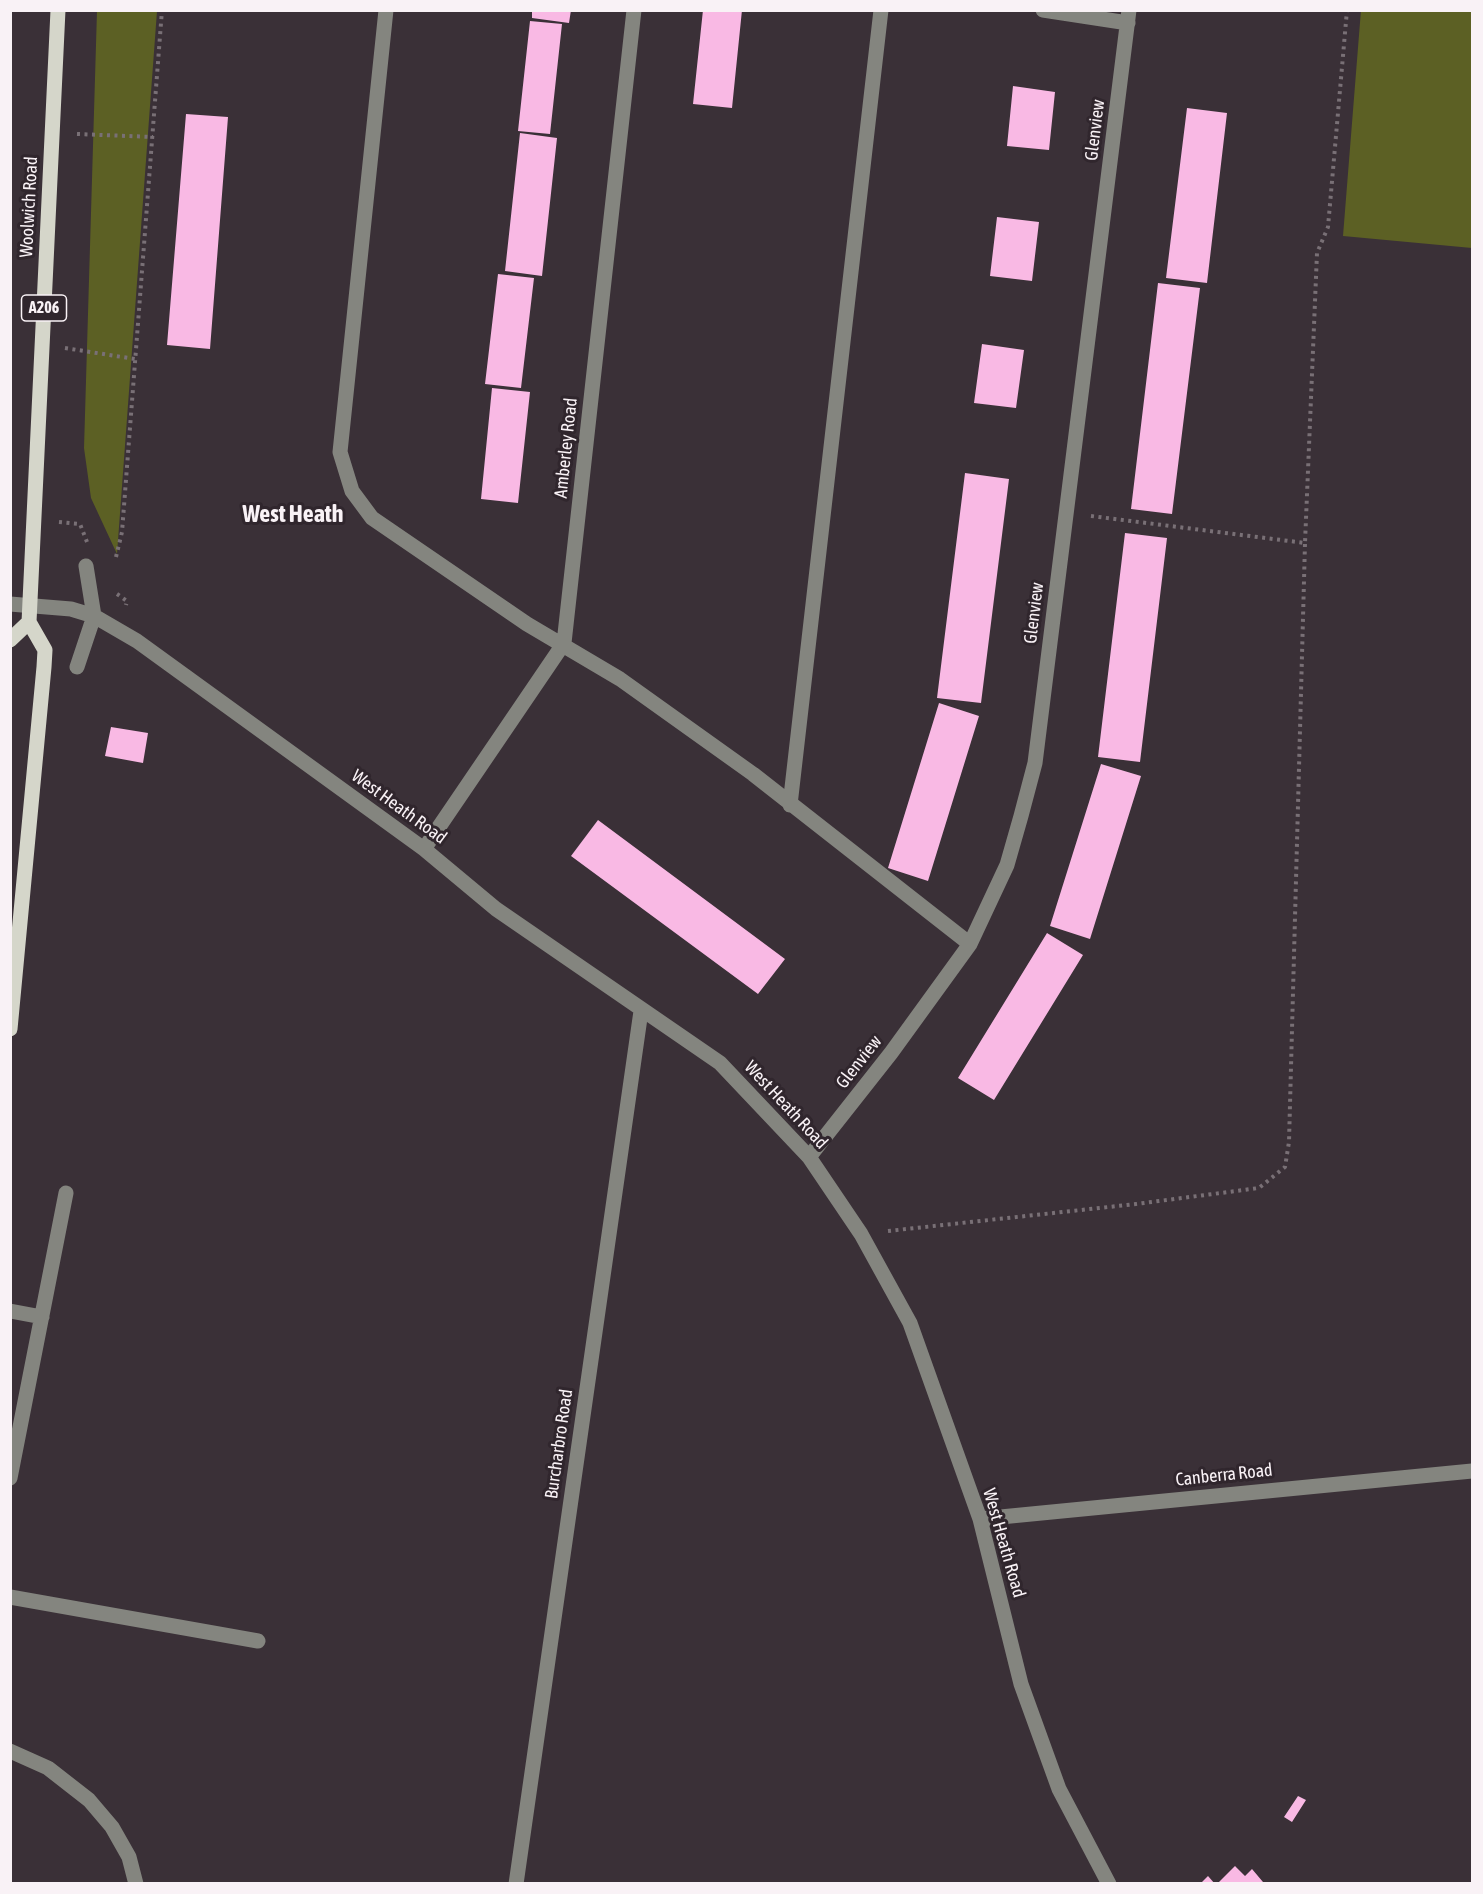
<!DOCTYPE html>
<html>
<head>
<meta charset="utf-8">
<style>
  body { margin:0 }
  #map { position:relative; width:1483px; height:1894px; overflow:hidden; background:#3a3037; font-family:"Asap Condensed",sans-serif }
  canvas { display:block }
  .frame { position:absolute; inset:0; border:12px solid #f9f2f6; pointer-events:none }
</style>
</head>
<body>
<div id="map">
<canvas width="1483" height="1894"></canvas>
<div class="frame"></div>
</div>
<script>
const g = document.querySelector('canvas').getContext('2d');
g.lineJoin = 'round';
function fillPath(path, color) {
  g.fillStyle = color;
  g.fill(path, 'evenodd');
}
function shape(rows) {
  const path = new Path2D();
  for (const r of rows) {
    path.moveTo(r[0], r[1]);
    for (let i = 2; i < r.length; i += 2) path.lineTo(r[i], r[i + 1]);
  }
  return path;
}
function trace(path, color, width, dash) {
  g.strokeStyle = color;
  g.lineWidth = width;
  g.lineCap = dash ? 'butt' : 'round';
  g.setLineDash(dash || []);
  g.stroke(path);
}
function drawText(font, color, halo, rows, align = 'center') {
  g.font = font + ' "Asap Condensed",sans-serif';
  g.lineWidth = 6;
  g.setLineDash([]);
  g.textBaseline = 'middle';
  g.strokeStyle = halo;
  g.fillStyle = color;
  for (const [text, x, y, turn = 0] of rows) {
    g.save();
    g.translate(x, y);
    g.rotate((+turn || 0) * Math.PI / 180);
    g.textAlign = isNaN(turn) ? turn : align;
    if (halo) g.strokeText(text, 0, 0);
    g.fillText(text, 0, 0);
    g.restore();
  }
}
fillPath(shape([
  [1361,10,1472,11,1472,248,1343,236],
  [97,11,157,11,117,554,91,498,84,448]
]), '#5c6024');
fillPath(shape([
  [532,10,571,10,569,23,532,18],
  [703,10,742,10,732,108,693,104],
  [530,21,562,24,550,134,518,131],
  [1013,86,1055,92,1049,150,1007,146],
  [1187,108,1227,113,1207,283,1166,278],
  [186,114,228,117,210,349,167,345],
  [520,133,557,138,542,276,505,271],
  [997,217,1039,222,1032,281,990,276],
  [498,274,534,278,521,388,485,384],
  [1158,283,1200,288,1172,514,1131,509],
  [982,344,1024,350,1016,408,974,403],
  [492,388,530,392,518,503,481,499],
  [965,473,1009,479,981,703,937,698],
  [1125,533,1167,538,1140,762,1098,757],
  [939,703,979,716,928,881,888,868],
  [111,727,148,733,143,763,105,756],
  [1101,764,1141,776,1090,939,1050,926],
  [598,820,785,959,758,994,571,856],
  [1047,933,1083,955,994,1100,958,1078],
  [1298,1796,1306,1800,1292,1822,1284,1817],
  [1235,1866,1245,1876,1252,1869,1263,1882,1217,1884],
  [1208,1876,1215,1884,1200,1884]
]), '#f9b9e4');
trace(shape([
  [77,134,153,137],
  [65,348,135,359],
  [1091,516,1305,543,1317,253,1328,227,1347,10],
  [59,522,80,524,87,542],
  [116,557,122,532,162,10],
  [117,594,127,601,126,605],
  [888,1231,1136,1204,1259,1188,1285,1167,1289,1142,1305,543]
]), '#797076', 4, [3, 4.5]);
trace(shape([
  [386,10,340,452,352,491,372,518,527,624,620,679,753,774,970,944],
  [1043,10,1128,23],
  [10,604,71,609,94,616,137,641,424,849,496,909,720,1063,809,1157,861,1234,910,1323,980,1519,1021,1684,1059,1789,1109,1884],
  [77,667,94,616,86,566],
  [790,805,881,10],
  [424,849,564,643,634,10],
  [809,1157,891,1053,970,944,1007,865,1021,816,1035,763,1129,10],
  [10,1311,42,1317],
  [10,1478,66,1193],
  [980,1519,1472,1471],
  [10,1597,258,1641],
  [10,1751,48,1768,89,1800,112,1827,129,1857,136,1884],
  [516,1884,641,1011]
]), '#84857f', 15);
trace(shape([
  [10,640,29,622],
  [10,1029,44,667,45,650,29,622,58,10]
]), '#d5d6ca', 15);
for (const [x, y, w] of [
  [44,308,45]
]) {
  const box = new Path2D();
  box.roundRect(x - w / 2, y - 13, w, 26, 4.5);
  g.fillStyle = '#30262d';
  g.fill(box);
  trace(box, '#f9f2f6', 1.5);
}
drawText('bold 16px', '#f9f2f6', null, [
  ["A206",44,308]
]);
drawText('18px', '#f9f2f6', '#30262d', [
  ["Glenview",1095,130,-83],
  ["Woolwich Road",29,207,-87],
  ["Amberley Road",566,448,-84],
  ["Glenview",1034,613,-83],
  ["West Heath Road",399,807,36],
  ["Glenview",859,1062,-52],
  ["West Heath Road",786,1105,47],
  ["Burcharbro Road",559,1444,-82],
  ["Canberra Road",1224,1475,-6],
  ["West Heath Road",1004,1543,74]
]);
drawText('bold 24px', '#f9f2f6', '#30262d', [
  ["West Heath",293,514]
]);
</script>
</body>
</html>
